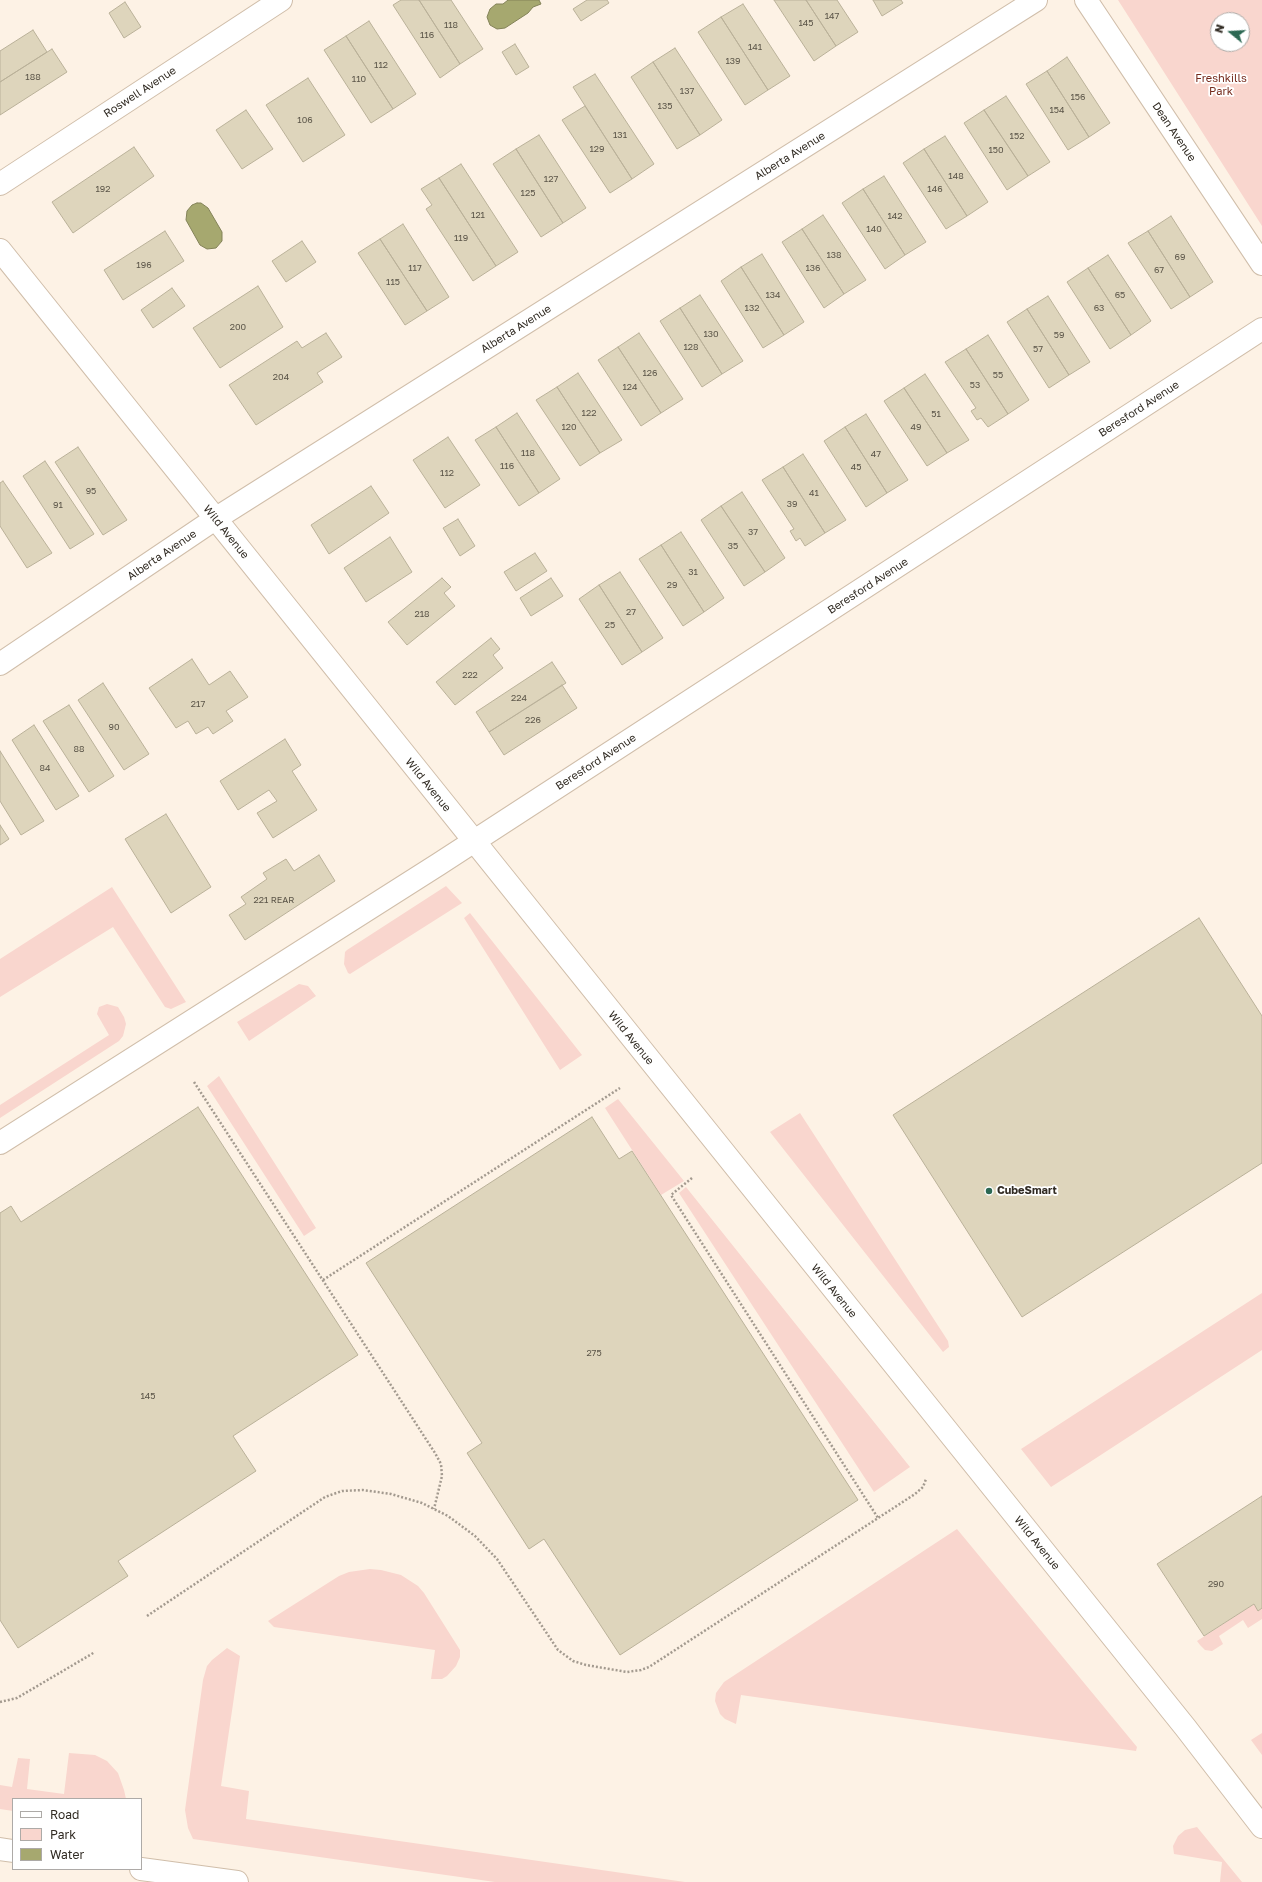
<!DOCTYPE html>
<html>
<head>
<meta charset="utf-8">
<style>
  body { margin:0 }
  #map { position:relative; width:1262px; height:1882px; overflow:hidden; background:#fdf2e5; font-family:"Golos Text",sans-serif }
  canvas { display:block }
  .legend { position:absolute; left:12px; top:1798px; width:130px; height:72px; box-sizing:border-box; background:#fff; border:1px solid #adaaa7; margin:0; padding:5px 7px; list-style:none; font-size:12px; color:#312b23 }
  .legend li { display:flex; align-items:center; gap:8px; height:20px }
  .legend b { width:20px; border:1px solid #adaaa7 }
  .north { position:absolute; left:1210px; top:12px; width:40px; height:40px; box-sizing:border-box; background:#fff; border:1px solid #adaaa7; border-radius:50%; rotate:288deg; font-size:11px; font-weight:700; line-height:16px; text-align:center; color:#312b23 }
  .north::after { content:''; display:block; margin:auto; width:14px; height:18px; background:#2c6853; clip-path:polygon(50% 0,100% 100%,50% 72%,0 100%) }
</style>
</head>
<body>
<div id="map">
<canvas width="1262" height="1882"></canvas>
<ul class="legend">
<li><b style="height:5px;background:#fff"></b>Road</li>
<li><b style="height:11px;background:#f9d6ce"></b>Park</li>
<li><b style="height:11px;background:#a6a86f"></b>Water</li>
</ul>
<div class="north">N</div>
</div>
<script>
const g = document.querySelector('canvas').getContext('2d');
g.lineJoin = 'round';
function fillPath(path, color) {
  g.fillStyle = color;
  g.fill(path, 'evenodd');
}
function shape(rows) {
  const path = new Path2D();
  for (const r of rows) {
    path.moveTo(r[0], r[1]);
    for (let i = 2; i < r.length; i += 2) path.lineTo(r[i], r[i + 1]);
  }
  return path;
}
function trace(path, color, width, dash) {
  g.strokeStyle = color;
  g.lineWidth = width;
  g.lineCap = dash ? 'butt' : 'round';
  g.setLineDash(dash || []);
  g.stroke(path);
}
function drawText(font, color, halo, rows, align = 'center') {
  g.font = font + ' "Golos Text",sans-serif';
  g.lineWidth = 3.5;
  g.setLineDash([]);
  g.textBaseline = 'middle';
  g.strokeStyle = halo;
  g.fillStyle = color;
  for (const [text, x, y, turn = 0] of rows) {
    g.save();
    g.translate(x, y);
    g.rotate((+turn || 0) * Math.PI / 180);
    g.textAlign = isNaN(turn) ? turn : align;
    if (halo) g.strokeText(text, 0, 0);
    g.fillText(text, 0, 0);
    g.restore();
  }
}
fillPath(shape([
  [1118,0,1262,0,1262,226],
  [1218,20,1242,20,1242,44,1218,44],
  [446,886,462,903,350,974,348,973,344,964,345,952,347,950],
  [112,887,186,1002,171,1009,165,1007,113,927,0,997,0,959],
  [470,913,582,1055,560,1070,464,918],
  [299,984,308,986,316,996,249,1041,237,1022],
  [107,1004,118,1007,124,1017,126,1024,123,1036,119,1041,0,1118,0,1105,109,1035,97,1014,99,1007],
  [219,1076,316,1228,304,1236,207,1086],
  [618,1099,684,1181,661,1195,605,1108],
  [800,1113,948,1341,949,1347,943,1352,770,1132],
  [686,1187,910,1467,874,1492,679,1193],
  [1262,1293,1262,1350,1090,1462,1051,1487,1021,1449],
  [957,1529,1137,1747,1136,1751,741,1695,736,1724,725,1719,720,1714,715,1701,716,1693,724,1682],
  [370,1569,381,1570,401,1575,418,1586,424,1593,460,1650,460,1657,456,1666,447,1676,442,1679,431,1679,435,1650,274,1627,268,1621,339,1576,349,1572],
  [1254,1604,1258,1610,1262,1608,1262,1619,1248,1628,1243,1620,1219,1636,1223,1644,1212,1651,1205,1650,1200,1645,1197,1641],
  [227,1648,240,1656,221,1786,249,1791,246,1819,685,1882,495,1882,193,1839,188,1828,185,1810,203,1680,207,1666,212,1660],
  [1262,1733,1262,1755,1251,1740],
  [69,1753,95,1755,107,1761,118,1773,124,1790,126,1799,13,1799,13,1811,0,1809,0,1785,12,1787,18,1758,30,1759,27,1789,64,1794],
  [1197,1827,1242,1882,1220,1882,1222,1862,1174,1854,1173,1846,1178,1836,1185,1830]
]), '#f9d6ce');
const water = shape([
  [508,0,539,0,541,4,533,7,528,13,505,28,497,29,490,25,487,17,490,9,496,4,503,4,508,0],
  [197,203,201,203,208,208,222,232,222,241,216,248,207,249,200,245,186,220,187,211,192,205,197,203]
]);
fillPath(water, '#a6a86f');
trace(water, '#838258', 1);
const building = shape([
  [401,0,419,0,460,64,440,78,393,5,401,0],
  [419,0,451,0,483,49,460,64,419,0],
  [587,0,607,0,609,3,581,21,573,9,587,0],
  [774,0,806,0,836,46,814,61,774,0],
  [806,0,837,0,858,32,836,46,806,0],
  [873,0,901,0,903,3,882,16,873,0],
  [125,2,141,27,124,38,109,13,125,2],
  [743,4,790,76,768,90,721,17,743,4],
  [721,17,768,90,745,105,698,32,721,17],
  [369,21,416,94,393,109,346,36,369,21],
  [33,30,47,52,0,82,0,51,33,30],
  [346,36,393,109,371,123,324,50,346,36],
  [515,44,529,67,516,75,502,52,515,44],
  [675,48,722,120,700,135,653,62,675,48],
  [52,49,67,72,0,115,0,82,52,49],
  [1067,57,1110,123,1089,137,1047,71,1067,57],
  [653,62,700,135,677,149,631,77,653,62],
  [1047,71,1089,137,1068,150,1026,84,1047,71],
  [595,74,654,164,632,179,573,87,595,74],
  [308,78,345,135,303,162,266,105,308,78],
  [1006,96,1050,162,1028,176,984,110,1006,96],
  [585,106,632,179,610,193,562,120,585,106],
  [246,110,273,149,242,169,216,130,246,110],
  [984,110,1028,176,1007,190,964,123,984,110],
  [539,135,586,208,563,223,516,149,539,135],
  [945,136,988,202,967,216,924,149,945,136],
  [134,147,154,176,73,233,52,202,134,147],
  [516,149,563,223,541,237,493,164,516,149],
  [924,149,967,216,946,229,903,163,924,149],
  [461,164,518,252,496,266,439,178,461,164],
  [884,176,926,242,905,255,863,189,884,176],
  [439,178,496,266,473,281,426,209,432,205,421,189,439,178],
  [863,189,905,255,885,269,842,203,863,189],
  [823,215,866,280,844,294,802,229,823,215],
  [1171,216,1213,282,1190,297,1148,231,1171,216],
  [403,224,449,297,427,311,380,239,403,224],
  [802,229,844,294,824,308,782,242,802,229],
  [165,231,184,261,123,300,104,270,165,231],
  [1148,231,1190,297,1171,309,1128,243,1148,231],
  [380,239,427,311,405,325,358,253,380,239],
  [302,241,316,262,286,282,272,261,302,241],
  [762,254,804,322,784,335,741,267,762,254],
  [1108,255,1151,321,1131,335,1088,268,1108,255],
  [741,267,784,335,763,348,721,281,741,267],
  [1088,268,1131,335,1110,349,1067,282,1088,268],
  [258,286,283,327,220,368,193,328,258,286],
  [172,288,185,306,153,328,141,310,172,288],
  [700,295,743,361,722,374,680,308,700,295],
  [1048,296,1090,362,1069,375,1027,309,1048,296],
  [680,308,722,374,702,387,660,321,680,308],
  [1027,309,1069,375,1049,388,1007,322,1027,309],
  [326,333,342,357,317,373,323,382,256,425,229,385,297,341,302,348,326,333],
  [639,333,683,399,661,413,618,347,639,333],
  [988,335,1029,400,1008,414,966,349,988,335],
  [618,347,661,413,641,426,598,360,618,347],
  [966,349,1008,414,988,427,981,418,977,420,971,411,976,408,945,362,966,349],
  [578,373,622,440,600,453,557,387,578,373],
  [925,374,969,440,947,453,904,388,925,374],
  [557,387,600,453,580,466,536,400,557,387],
  [904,388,947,453,927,466,884,401,904,388],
  [517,413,560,479,539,493,496,427,517,413],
  [866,414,908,480,887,493,845,427,866,414],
  [496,427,539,493,519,506,475,440,496,427],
  [845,427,887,493,866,507,824,441,845,427],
  [448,437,480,485,445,508,413,460,448,437],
  [78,447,127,520,103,535,55,462,78,447],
  [803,454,846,520,825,533,783,467,803,454],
  [45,461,94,534,70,549,23,476,45,461],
  [783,467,825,533,805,546,800,538,796,541,790,531,794,529,762,480,783,467],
  [3,481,52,553,27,568,0,526,0,483,3,481],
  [371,486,389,513,329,554,311,525,371,486],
  [742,492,785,558,765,572,721,506,742,492],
  [721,506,765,572,744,586,701,520,721,506],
  [458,519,475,546,460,556,443,528,458,519],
  [681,532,724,598,704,612,661,545,681,532],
  [390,537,412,572,366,602,344,568,390,537],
  [661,545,704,612,683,626,639,559,661,545],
  [535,553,547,571,516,591,504,572,535,553],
  [620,572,663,638,642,652,599,585,620,572],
  [442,578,451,587,444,593,455,606,407,645,388,622,442,578],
  [551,578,563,596,531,616,520,598,551,578],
  [599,585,642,652,622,665,579,599,599,585],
  [491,638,500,649,493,655,503,668,455,705,436,682,491,638],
  [192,659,209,685,230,671,248,697,226,711,233,721,213,734,208,727,196,734,188,721,176,728,149,688,192,659],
  [552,662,566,683,489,732,476,712,552,662],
  [103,683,149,754,124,770,78,700,103,683],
  [562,685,577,708,504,755,489,732,562,685],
  [69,705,114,776,89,792,43,721,69,705],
  [34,725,79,796,56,810,12,740,34,725],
  [285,739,301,765,292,771,317,810,273,838,257,813,277,801,269,790,238,810,220,781,285,739],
  [0,751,44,821,21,835,0,801,0,751],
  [166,814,211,887,171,913,125,839,166,814],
  [0,825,9,839,0,845,0,825],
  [319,855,335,881,245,940,229,915,246,904,241,897,267,879,263,873,286,859,294,871,319,855],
  [1199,918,1262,1016,1262,1163,1022,1317,893,1115,1199,918],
  [198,1107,358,1355,233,1436,256,1471,118,1561,128,1576,18,1648,0,1620,0,1213,11,1206,21,1222,198,1107],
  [592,1117,619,1159,632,1151,858,1500,620,1655,544,1539,529,1549,467,1453,482,1443,366,1263,592,1117],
  [1262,1496,1262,1608,1258,1611,1254,1604,1204,1636,1157,1564,1262,1496]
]);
fillPath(building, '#ded5bc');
trace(building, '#bab199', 1);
const minor = shape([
  [1086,0,1262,264],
  [0,184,281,0],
  [0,250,1185,1727,1262,1827],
  [0,664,215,519,1036,0],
  [0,1143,439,864,1262,329]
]);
const major = shape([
  [0,1849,13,1851],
  [141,1869,237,1882]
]);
trace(minor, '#d0beaa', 24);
trace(major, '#d0beaa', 24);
trace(shape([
  [194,1082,435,1453,441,1464,442,1476,434,1509],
  [692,1178,671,1195,878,1518],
  [323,1280,620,1088],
  [147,1616,325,1497,342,1491,363,1490,391,1494,422,1503,448,1516,475,1536,497,1559,558,1650,573,1661,586,1665,627,1672,641,1670,649,1667,915,1494,923,1487,926,1479],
  [0,1702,17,1698,95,1652]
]), '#a39a8f', 2.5, [2, 2]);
trace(minor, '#fff', 22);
trace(major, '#fff', 22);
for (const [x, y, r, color] of [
  [989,1191,4,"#2c6853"]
]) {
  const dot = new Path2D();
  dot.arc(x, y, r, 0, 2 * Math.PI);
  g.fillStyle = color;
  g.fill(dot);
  trace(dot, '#fff', 1.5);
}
drawText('9px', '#5c5649', null, [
  ["147",832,16],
  ["145",806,23],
  ["118",451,25],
  ["116",427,35],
  ["141",755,47],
  ["139",733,61],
  ["112",381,65],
  ["188",33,77],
  ["110",359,79],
  ["137",687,91],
  ["156",1078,97],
  ["135",665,106],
  ["154",1057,110],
  ["106",305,120],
  ["131",620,135],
  ["152",1017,136],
  ["129",597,149],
  ["150",996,150],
  ["148",956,176],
  ["127",551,179],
  ["192",103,189],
  ["146",935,189],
  ["125",528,193],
  ["121",478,215],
  ["142",895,216],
  ["140",874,229],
  ["119",461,238],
  ["138",834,255],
  ["69",1180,257],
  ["196",144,265],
  ["117",415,268],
  ["136",813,268],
  ["67",1159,270],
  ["115",393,282],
  ["134",773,295],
  ["65",1120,295],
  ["132",752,308],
  ["63",1099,308],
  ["200",238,327],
  ["130",711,334],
  ["59",1059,335],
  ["128",691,347],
  ["57",1038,349],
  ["126",650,373],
  ["55",998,375],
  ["204",281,377],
  ["53",975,385],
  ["124",630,387],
  ["122",589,413],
  ["51",936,414],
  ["120",569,427],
  ["49",916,427],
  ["118",528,453],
  ["47",876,454],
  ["116",507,466],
  ["45",856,467],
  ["112",447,473],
  ["95",91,491],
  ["41",814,493],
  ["39",792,504],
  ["91",58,505],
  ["37",753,532],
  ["35",733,546],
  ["31",693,572],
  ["29",672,585],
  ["27",631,612],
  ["218",422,614],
  ["25",610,625],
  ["222",470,675],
  ["224",519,698],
  ["217",198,704],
  ["226",533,720],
  ["90",114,727],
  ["88",79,749],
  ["84",45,768],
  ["221 REAR",274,900],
  ["275",594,1353],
  ["145",148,1396],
  ["290",1216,1584]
]);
drawText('11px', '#752b1d', '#fff', [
  ["Freshkills",1221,79],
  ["Park",1221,92]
]);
drawText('11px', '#312b23', '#fff', [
  ["Roswell Avenue",140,92,-33],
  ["Dean Avenue",1174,132,56],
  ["Alberta Avenue",790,156,-32],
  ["Alberta Avenue",516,329,-32],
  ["Beresford Avenue",1139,409,-33],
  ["Wild Avenue",226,532,51],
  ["Alberta Avenue",162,555,-34],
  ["Beresford Avenue",868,586,-33],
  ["Beresford Avenue",596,762,-33],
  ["Wild Avenue",428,785,51],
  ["Wild Avenue",631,1038,51],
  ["Wild Avenue",834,1291,51],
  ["Wild Avenue",1037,1543,51]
]);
drawText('bold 11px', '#312b23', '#fff', [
  ["CubeSmart",997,1191]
], 'left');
</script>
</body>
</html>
